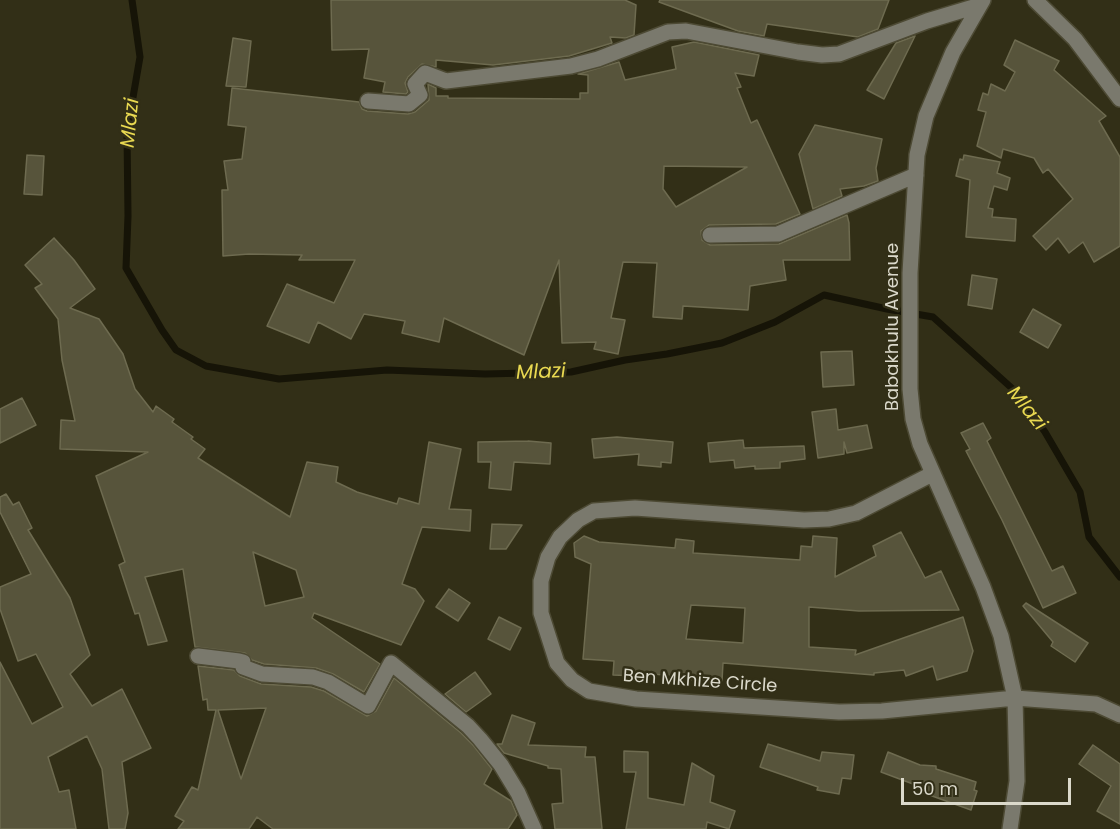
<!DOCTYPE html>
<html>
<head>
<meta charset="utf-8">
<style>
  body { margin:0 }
  #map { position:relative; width:1120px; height:829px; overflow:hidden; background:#322f17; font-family:Poppins,sans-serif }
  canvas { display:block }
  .scale { position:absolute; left:901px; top:778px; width:170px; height:27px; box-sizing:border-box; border:3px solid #dbd9cb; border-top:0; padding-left:8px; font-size:18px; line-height:21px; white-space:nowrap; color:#dbd9cb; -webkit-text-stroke:4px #322f17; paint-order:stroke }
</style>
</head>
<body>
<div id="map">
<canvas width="1120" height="829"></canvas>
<div class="scale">50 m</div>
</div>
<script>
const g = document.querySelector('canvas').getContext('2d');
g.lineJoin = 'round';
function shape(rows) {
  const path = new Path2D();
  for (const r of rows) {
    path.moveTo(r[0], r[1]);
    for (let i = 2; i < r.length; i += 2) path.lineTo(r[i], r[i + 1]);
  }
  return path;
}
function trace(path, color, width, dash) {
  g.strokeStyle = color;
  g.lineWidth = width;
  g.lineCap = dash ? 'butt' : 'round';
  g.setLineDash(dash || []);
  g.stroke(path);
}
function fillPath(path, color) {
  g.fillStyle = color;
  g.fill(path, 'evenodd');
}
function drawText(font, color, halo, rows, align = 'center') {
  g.font = font + ' Poppins,sans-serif';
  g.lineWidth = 5;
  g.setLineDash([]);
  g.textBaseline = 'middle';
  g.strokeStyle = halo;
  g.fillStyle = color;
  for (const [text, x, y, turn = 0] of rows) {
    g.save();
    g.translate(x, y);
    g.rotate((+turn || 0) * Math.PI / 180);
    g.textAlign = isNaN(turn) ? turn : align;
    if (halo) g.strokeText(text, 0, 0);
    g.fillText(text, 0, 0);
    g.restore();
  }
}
trace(shape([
  [132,0,140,57,127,132,128,216,126,268,162,330,176,350,206,366,279,379,387,370,485,374,571,372,625,360,667,354,722,343,775,322,824,295,887,309,933,317,1015,391,1045,432,1080,492,1089,537,1120,577]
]), '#161407', 7);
const building = shape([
  [331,0,625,0,636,5,634,35,626,38,610,37,612,43,569,56,493,65,436,60,436,67,422,64,408,77,405,83,408,92,406,94,383,92,385,82,364,78,369,49,332,50,331,0],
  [660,0,889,0,878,29,858,37,767,24,764,36,738,31,659,2,660,0],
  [915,36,884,99,867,90,896,43,915,36],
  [233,38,251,41,246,87,226,86,233,38],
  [1015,40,1059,61,1054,70,1106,116,1099,121,1120,157,1120,246,1094,262,1083,242,1069,253,1058,238,1046,250,1033,236,1073,199,1048,169,1043,173,1034,158,1003,149,1001,158,977,146,986,112,978,110,983,93,988,95,991,84,1005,91,1015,72,1004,65,1015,40],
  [694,42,759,55,754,76,735,73,741,87,737,88,751,123,757,120,800,214,776,224,709,225,701,231,702,240,710,245,779,244,847,215,849,223,850,260,783,260,786,280,750,286,748,310,683,306,682,319,653,317,657,263,623,262,611,318,625,320,618,354,594,349,596,342,562,343,559,260,524,355,444,318,439,342,402,333,405,321,364,314,351,339,318,322,309,343,267,326,287,284,334,303,355,260,299,260,302,255,249,254,223,256,222,190,228,190,224,161,242,159,246,127,228,125,232,88,359,102,362,109,367,111,408,114,415,112,429,100,428,84,436,88,436,96,448,96,448,98,580,99,580,93,588,93,588,75,578,74,619,62,625,80,676,69,672,47,694,42],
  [664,166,747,167,676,207,663,189,664,166],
  [815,125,882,139,876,168,878,181,864,186,840,189,842,196,813,209,799,154,815,125],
  [27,155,44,156,42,195,24,194,27,155],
  [964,155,1000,162,997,173,1010,178,1007,190,994,186,988,208,993,209,992,217,1016,219,1015,241,966,237,970,180,956,176,960,159,963,160,964,155],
  [54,238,74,260,95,289,70,308,99,319,123,354,135,389,153,412,156,406,174,419,172,422,193,437,191,439,205,449,198,458,290,517,307,462,338,467,336,482,357,492,397,504,399,498,419,504,429,442,461,449,449,509,471,510,470,531,422,527,402,584,415,589,424,601,401,645,314,613,312,618,380,664,364,692,333,674,316,668,264,664,252,660,245,653,195,647,183,569,145,577,167,641,148,645,139,613,135,614,119,565,125,562,96,476,148,452,60,449,61,420,75,421,62,360,58,319,35,288,42,284,25,265,54,238],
  [253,552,296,570,304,597,265,606,253,552],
  [972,275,997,279,992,309,968,305,972,275],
  [1033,309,1061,325,1048,348,1020,332,1033,309],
  [852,351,854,385,823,387,821,352,852,351],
  [22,398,36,425,0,443,0,409,22,398],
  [836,409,838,430,867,425,872,448,847,453,844,442,844,454,818,458,812,412,836,409],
  [983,423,991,438,987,441,1052,571,1063,566,1076,593,1043,608,1002,520,966,451,970,449,961,433,983,423],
  [617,437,673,442,671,463,661,462,661,467,638,465,639,454,594,458,592,439,617,437],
  [743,440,744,448,804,446,805,459,780,462,780,468,755,469,755,466,735,468,734,460,710,462,708,443,743,440],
  [528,441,551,443,550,464,514,462,511,490,489,488,491,462,478,462,478,442,528,441],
  [6,494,13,505,19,502,32,528,28,530,70,598,90,655,70,674,92,706,122,689,151,748,122,762,128,813,125,829,109,829,102,769,87,736,48,757,59,792,69,790,76,829,0,829,0,662,32,724,63,707,36,654,18,661,0,609,0,587,31,574,0,512,0,497,6,494],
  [492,524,522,525,506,549,490,549,492,524],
  [901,532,925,578,941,571,959,610,859,611,809,607,809,647,856,650,855,655,963,617,973,651,967,671,937,680,933,666,906,676,904,670,874,673,874,675,723,663,722,681,692,680,692,677,638,673,637,676,613,675,614,661,583,659,591,564,575,557,574,543,584,536,599,542,675,548,676,539,694,541,693,553,800,560,801,546,812,547,813,536,837,538,835,577,876,556,873,546,901,532],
  [691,605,745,608,743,643,686,639,691,605],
  [449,589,470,603,458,621,436,607,449,589],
  [1026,603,1088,643,1075,662,1051,646,1053,642,1023,606,1026,603],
  [499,617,521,628,510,650,488,639,499,617],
  [198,666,234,670,240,676,261,684,311,687,324,691,367,716,376,711,394,678,461,733,473,745,492,769,484,784,511,801,517,815,508,829,273,829,257,817,249,829,178,829,184,821,175,816,192,787,198,790,216,710,208,710,207,699,203,700,198,666],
  [266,708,241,779,218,710,266,708],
  [475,672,491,694,466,712,445,694,475,672],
  [512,715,535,723,528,745,586,747,585,757,595,757,602,829,555,829,552,804,563,803,561,769,548,768,548,766,504,753,497,744,502,744,512,715],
  [768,744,820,761,822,752,854,755,851,779,842,778,839,794,817,790,818,787,760,767,768,744],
  [1093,745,1120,764,1120,824,1097,811,1111,786,1079,764,1093,745],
  [624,751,648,752,648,798,684,805,692,763,714,776,710,802,735,811,729,829,707,822,706,829,626,829,636,772,624,772,624,751],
  [888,752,920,765,936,766,936,769,976,782,974,790,977,791,971,810,921,792,921,787,881,772,888,752]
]);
fillPath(building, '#57543b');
trace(building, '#6e6b50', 1.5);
const minor = shape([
  [983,0,953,52,926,116,917,155,910,273,910,389,913,419,920,444,983,587,1001,636,1015,698,1017,781,1010,829],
  [1035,0,1075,39,1120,99],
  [368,101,409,104,420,95,415,84,425,73,446,81,571,66,598,59,668,32,686,31,798,52,822,55,839,54,927,21,980,5],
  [710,235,778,234,916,175],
  [932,474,856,513,829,519,804,520,635,508,594,511,578,520,560,537,548,557,541,581,541,613,557,663,572,680,589,691,636,699,839,712,882,711,1015,698,1096,704,1120,715],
  [198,656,239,661,243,662,243,667,262,674,313,677,328,682,368,706,391,663,468,726,480,739,501,765,518,793,534,829]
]);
trace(minor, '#4d4a34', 18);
trace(minor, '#7a796d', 15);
drawText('18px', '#dbd9cb', '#322f17', [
  ["Babakhulu Avenue",893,327,-90],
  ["Ben Mkhize Circle",700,682,4]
]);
drawText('italic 20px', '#e9d951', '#322f17', [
  ["Mlazi",131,123,-84],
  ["Mlazi",541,373,-2],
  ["Mlazi",1026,409,51]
]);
</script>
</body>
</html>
